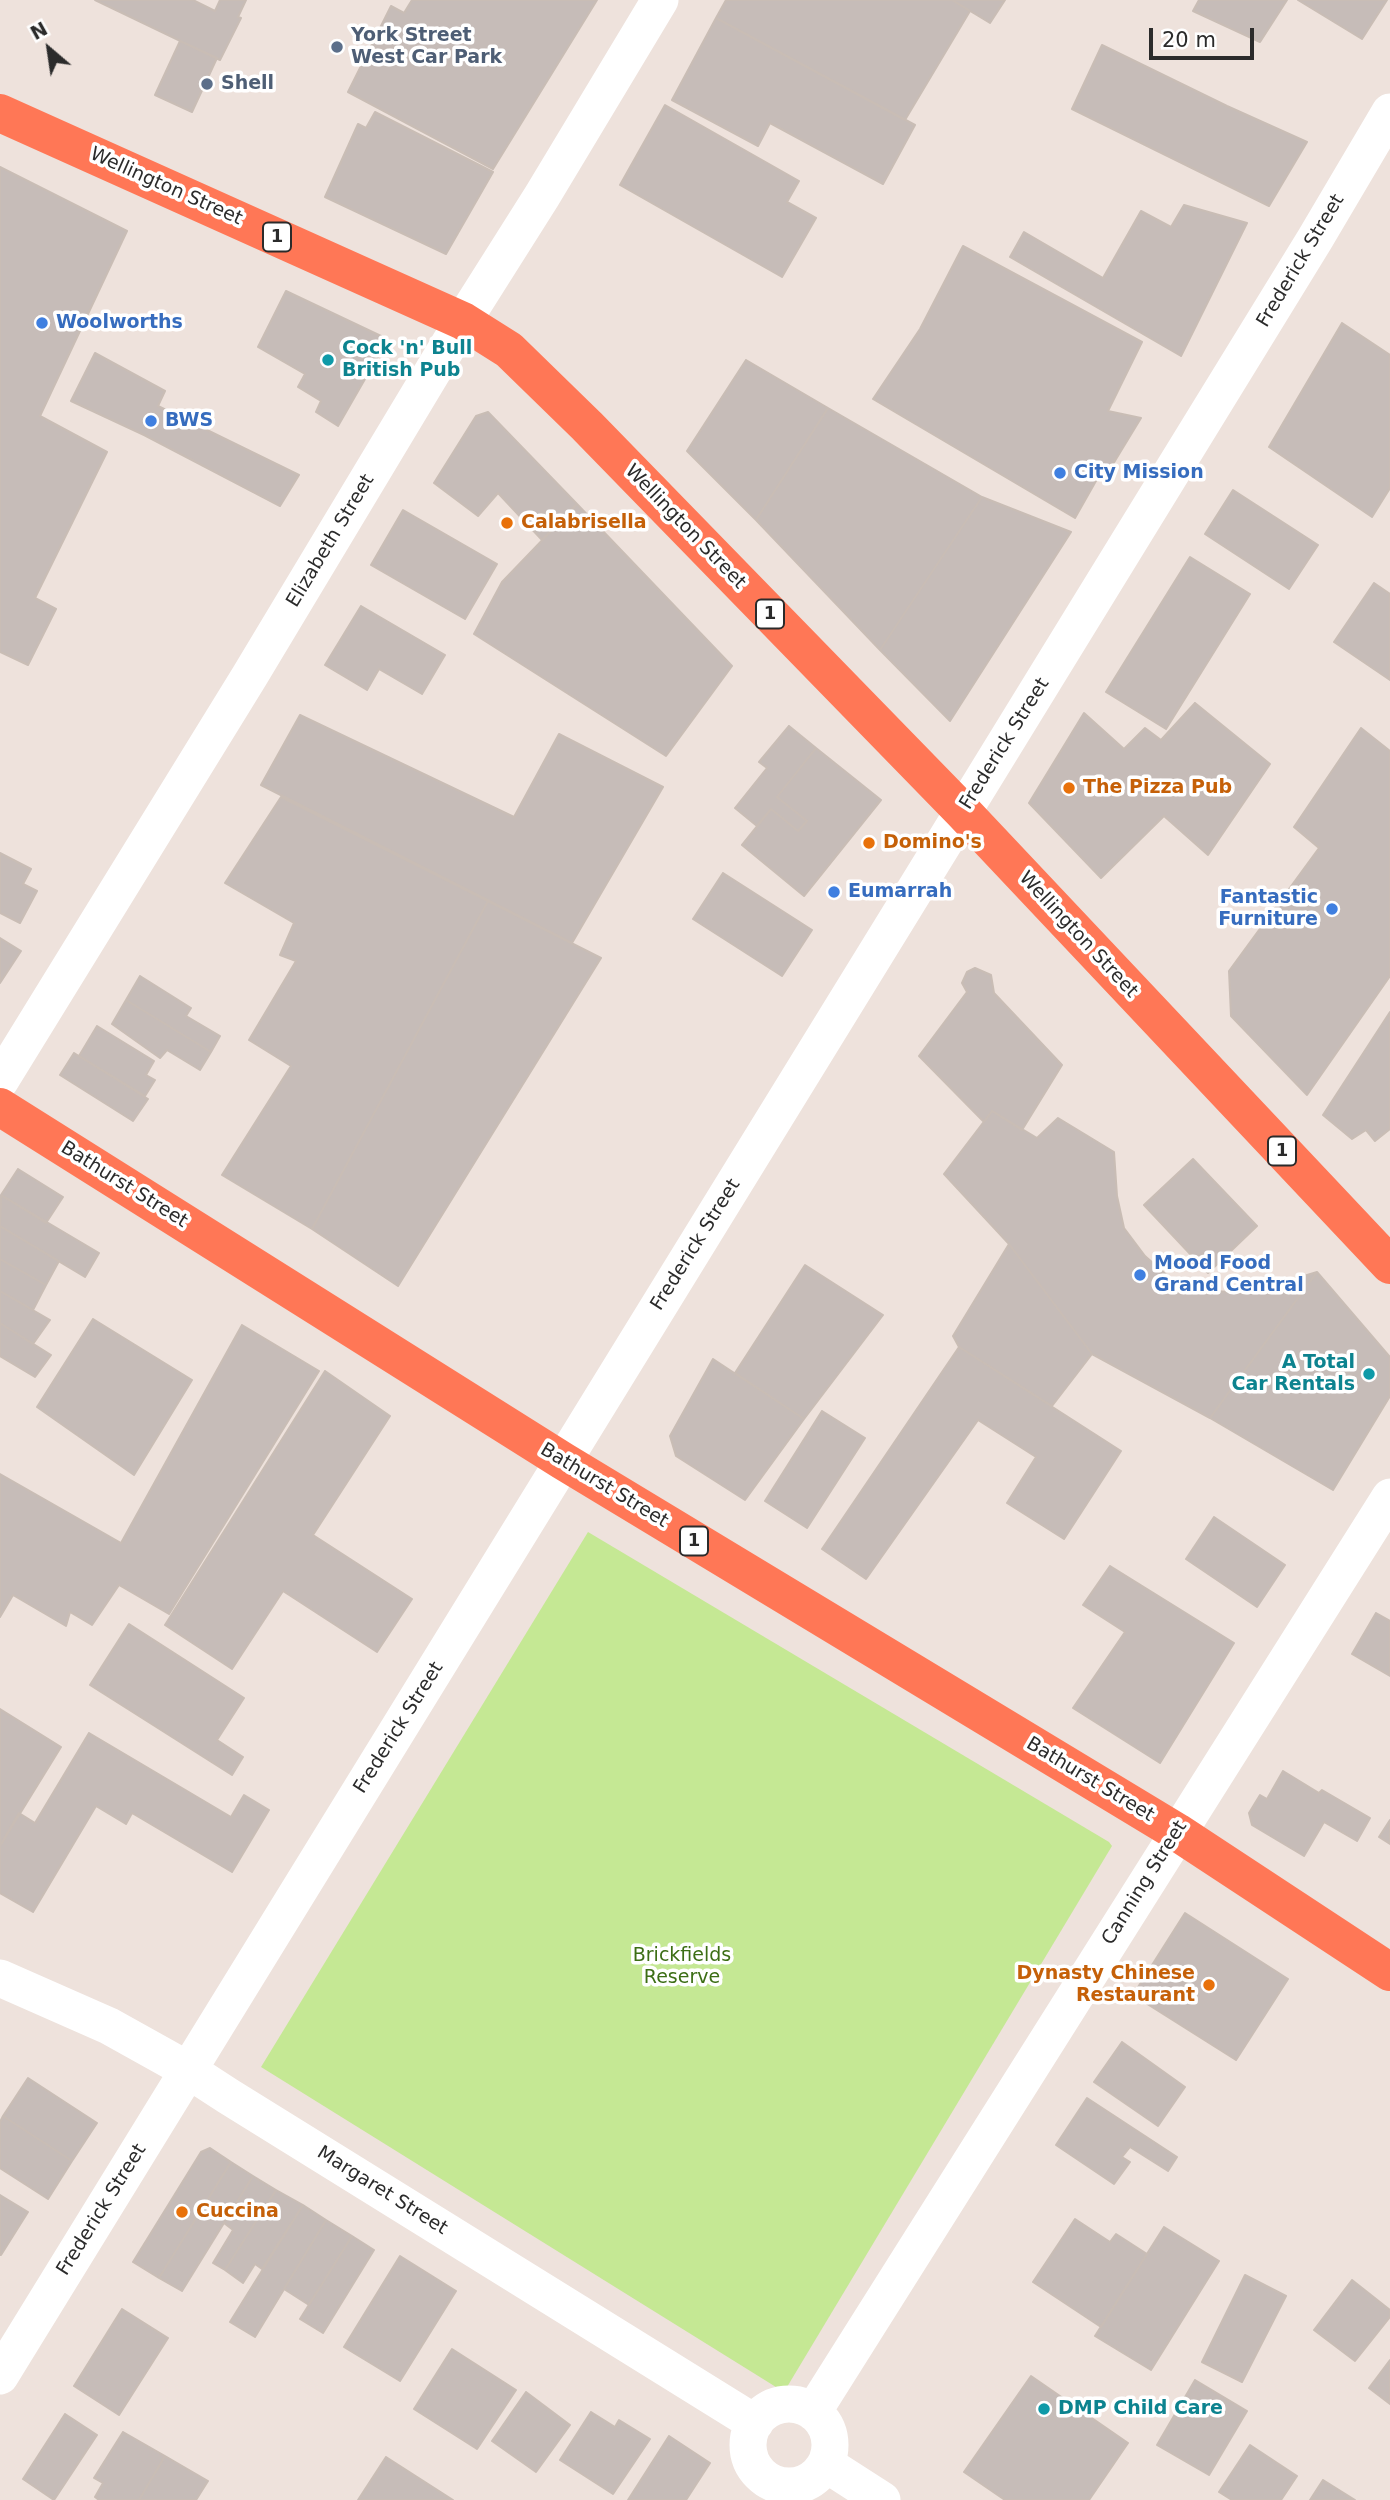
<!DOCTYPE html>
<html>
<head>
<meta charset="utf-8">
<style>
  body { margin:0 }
  #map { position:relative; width:1390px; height:2500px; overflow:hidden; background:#eee2dc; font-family:"DejaVu Sans",sans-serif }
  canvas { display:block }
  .north { position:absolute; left:14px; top:14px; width:70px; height:70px; -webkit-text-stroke:5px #fff; paint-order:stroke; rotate:331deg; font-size:19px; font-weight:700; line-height:28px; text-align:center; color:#2b2b2b }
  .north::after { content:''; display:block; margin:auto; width:24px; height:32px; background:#2b2b2b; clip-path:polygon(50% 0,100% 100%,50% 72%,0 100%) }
  .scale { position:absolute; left:1149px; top:28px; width:105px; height:32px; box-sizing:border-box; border:4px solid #2b2b2b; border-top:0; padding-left:9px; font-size:21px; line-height:24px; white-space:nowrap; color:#2b2b2b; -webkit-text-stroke:5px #fff; paint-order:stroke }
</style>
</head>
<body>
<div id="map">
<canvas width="1390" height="2500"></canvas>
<div class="north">N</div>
<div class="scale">20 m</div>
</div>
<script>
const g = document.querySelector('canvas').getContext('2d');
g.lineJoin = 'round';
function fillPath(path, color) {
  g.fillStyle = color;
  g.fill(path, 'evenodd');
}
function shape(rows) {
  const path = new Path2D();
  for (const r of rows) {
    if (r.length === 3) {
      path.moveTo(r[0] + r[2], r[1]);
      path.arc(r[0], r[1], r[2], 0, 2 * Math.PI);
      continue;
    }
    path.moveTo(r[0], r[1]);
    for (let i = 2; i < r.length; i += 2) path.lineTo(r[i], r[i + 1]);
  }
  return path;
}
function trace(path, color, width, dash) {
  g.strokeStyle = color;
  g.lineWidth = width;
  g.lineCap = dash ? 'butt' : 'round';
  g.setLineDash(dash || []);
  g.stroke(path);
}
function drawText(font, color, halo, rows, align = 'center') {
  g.font = font + ' "DejaVu Sans",sans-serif';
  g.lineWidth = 7;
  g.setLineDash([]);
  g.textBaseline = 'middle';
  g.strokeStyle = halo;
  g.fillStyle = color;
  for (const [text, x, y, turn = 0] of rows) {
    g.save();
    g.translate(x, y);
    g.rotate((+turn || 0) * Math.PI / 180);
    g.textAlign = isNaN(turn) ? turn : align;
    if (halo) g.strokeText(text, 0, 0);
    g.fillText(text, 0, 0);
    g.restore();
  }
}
fillPath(shape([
  [588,1532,1109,1842,1112,1846,784,2392,261,2067]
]), '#c5e894');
const building = shape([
  [95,0,193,0,215,11,220,0,246,0,238,17,241,18,220,60,95,0],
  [412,0,597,0,493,169,348,92,391,6,404,13,412,0],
  [726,0,952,0,970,11,905,120,716,18,726,0],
  [952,0,1005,0,990,23,952,0],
  [1199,0,1287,0,1260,42,1193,11,1199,0],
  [1298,0,1387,0,1362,39,1298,0],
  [716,18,915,125,883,184,770,123,758,146,672,100,716,18],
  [180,41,217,58,192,112,155,95,180,41],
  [1102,45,1227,106,1307,142,1269,206,1072,109,1102,45],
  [665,105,799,181,787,202,816,218,782,277,620,185,665,105],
  [375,112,493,172,446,254,325,197,358,124,366,128,375,112],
  [0,167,127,231,40,416,107,452,35,598,56,609,28,665,0,652,0,167],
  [1184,205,1247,223,1181,356,1010,257,1024,232,1103,278,1141,211,1171,227,1184,205],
  [963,246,1142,342,1108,411,1141,418,1110,469,1105,465,1075,518,873,399,920,329,963,246],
  [286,291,381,336,384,346,338,426,316,412,321,401,298,387,305,374,258,347,286,291],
  [1342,323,1390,355,1390,488,1372,517,1269,447,1342,323],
  [95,353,165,391,158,406,299,475,280,506,144,435,71,401,95,353],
  [746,360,828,408,756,520,687,451,746,360],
  [828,408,982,497,880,650,756,520,828,408],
  [488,412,577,504,542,540,498,493,478,516,434,483,476,416,488,412],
  [1233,490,1318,545,1289,589,1205,534,1233,490],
  [982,497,1071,532,950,721,880,650,982,497],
  [577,504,732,666,666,756,474,634,502,582,577,504],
  [403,510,497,564,465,619,371,565,403,510],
  [1190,557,1250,594,1166,729,1106,692,1190,557],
  [1374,583,1390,594,1390,680,1334,642,1374,583],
  [361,606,445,655,422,694,379,669,367,690,325,665,361,606],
  [1195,703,1270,764,1208,855,1164,816,1101,878,1029,803,1084,713,1124,749,1145,728,1161,740,1195,703],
  [300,715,514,817,559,734,663,787,572,943,261,785,300,715],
  [789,726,816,748,777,797,807,821,798,831,771,809,757,826,735,808,767,768,759,762,789,726],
  [1361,728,1390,751,1390,976,1307,1095,1231,1016,1229,971,1319,848,1294,827,1361,728],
  [816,748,881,800,804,896,742,845,771,809,798,831,807,821,777,797,816,748],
  [281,797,488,901,312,1229,222,1175,291,1066,249,1040,296,961,280,955,294,923,225,883,281,797],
  [0,853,31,869,23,884,37,891,20,923,0,913,0,853],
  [723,873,812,930,782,976,693,919,723,873],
  [488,901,601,958,398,1286,312,1229,488,901],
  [0,938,21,951,0,983,0,938],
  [975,968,991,975,994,993,1062,1065,1022,1130,992,1111,984,1122,919,1056,967,992,962,983,967,972,975,968],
  [140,976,191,1008,186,1016,220,1036,211,1052,126,1000,140,976],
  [126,1000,211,1052,200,1070,167,1050,160,1058,112,1024,126,1000],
  [1390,1012,1390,1129,1375,1141,1366,1130,1352,1139,1323,1115,1390,1012],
  [97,1026,154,1061,146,1075,155,1080,145,1096,79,1056,97,1026],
  [74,1053,148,1099,133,1121,60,1075,74,1053],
  [992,1111,1037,1138,1058,1118,1114,1152,1117,1196,1124,1228,1145,1256,1171,1279,1200,1290,1230,1292,1258,1290,1317,1272,1210,1418,1092,1354,1009,1244,944,1174,992,1111],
  [1193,1159,1257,1226,1208,1273,1144,1205,1193,1159],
  [18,1169,63,1197,46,1223,1,1195,18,1169],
  [1,1195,99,1253,85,1277,0,1226,1,1195],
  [0,1226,59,1261,46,1285,0,1259,0,1226],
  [1009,1244,1092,1354,1052,1406,959,1347,953,1336,1009,1244],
  [0,1259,46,1285,33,1310,0,1291,0,1259],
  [805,1265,883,1315,804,1419,735,1373,805,1265],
  [1317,1272,1390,1357,1390,1396,1333,1490,1210,1418,1317,1272],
  [0,1291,50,1320,33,1344,0,1323,0,1291],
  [93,1319,192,1380,134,1475,37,1407,93,1319],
  [0,1323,51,1355,35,1377,0,1356,0,1323],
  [242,1325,319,1371,169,1614,119,1585,92,1625,70,1612,66,1626,13,1595,0,1617,0,1474,121,1543,242,1325],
  [959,1347,1121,1451,1064,1539,1007,1503,1036,1457,978,1420,866,1579,822,1549,959,1347],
  [713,1359,804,1419,745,1500,676,1456,670,1436,713,1359],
  [325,1371,390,1416,313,1535,412,1599,377,1652,283,1591,232,1669,165,1625,325,1371],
  [822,1411,865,1438,807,1528,765,1501,822,1411],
  [1214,1517,1285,1565,1257,1607,1186,1559,1214,1517],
  [1110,1566,1234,1643,1160,1763,1073,1708,1125,1632,1083,1605,1110,1566],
  [1376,1613,1390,1621,1390,1676,1352,1654,1376,1613],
  [129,1624,244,1698,217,1740,243,1757,232,1775,90,1685,129,1624],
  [0,1709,61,1747,0,1846,0,1709],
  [89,1733,231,1817,244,1795,269,1810,232,1872,132,1813,126,1824,96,1806,33,1912,0,1893,0,1846,19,1813,35,1823,89,1733],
  [1283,1771,1319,1793,1322,1790,1370,1818,1357,1841,1324,1822,1304,1856,1252,1825,1249,1813,1260,1795,1267,1799,1283,1771],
  [1390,1820,1390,1844,1379,1837,1390,1820],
  [1185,1913,1288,1979,1236,2060,1133,1995,1185,1913],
  [1122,2042,1185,2087,1158,2126,1094,2082,1122,2042],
  [28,2078,97,2123,72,2161,3,2116,28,2078],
  [1087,2098,1177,2157,1168,2171,1130,2147,1122,2157,1130,2162,1114,2184,1056,2145,1087,2098],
  [3,2116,72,2161,48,2199,0,2168,0,2122,3,2116],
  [210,2148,231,2162,159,2278,133,2262,201,2152,210,2148],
  [231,2162,253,2176,182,2291,159,2278,231,2162],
  [253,2176,276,2190,225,2270,213,2263,233,2230,224,2223,253,2176],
  [276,2190,303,2205,262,2269,255,2264,243,2283,225,2270,276,2190],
  [0,2195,28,2212,1,2255,0,2255,0,2195],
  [303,2205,326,2220,255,2337,230,2322,303,2205],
  [1075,2219,1110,2242,1116,2234,1147,2254,1101,2327,1033,2282,1075,2219],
  [326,2220,352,2236,309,2305,284,2289,326,2220],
  [1164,2227,1219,2261,1151,2370,1095,2336,1164,2227],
  [352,2236,374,2250,323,2333,300,2319,352,2236],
  [400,2256,456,2291,400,2381,344,2347,400,2256],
  [1245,2275,1286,2296,1242,2382,1202,2362,1245,2275],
  [1352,2280,1390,2310,1390,2317,1355,2361,1314,2330,1352,2280],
  [122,2309,168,2338,119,2415,74,2386,122,2309],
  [452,2349,516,2390,477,2449,414,2409,452,2349],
  [1390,2360,1390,2404,1369,2388,1390,2360],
  [1031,2376,1128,2443,1089,2500,1005,2500,964,2472,1031,2376],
  [1195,2380,1247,2411,1209,2475,1157,2445,1195,2380],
  [526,2392,570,2425,536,2472,492,2441,526,2392],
  [591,2412,615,2427,619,2420,650,2439,613,2494,560,2460,591,2412],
  [65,2414,97,2435,54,2500,23,2479,65,2414],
  [123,2432,165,2456,139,2500,99,2500,95,2497,103,2483,94,2478,123,2432],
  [669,2436,710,2463,686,2500,628,2500,669,2436],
  [1250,2445,1297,2476,1281,2500,1232,2500,1219,2492,1250,2445],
  [165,2456,208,2481,196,2500,139,2500,165,2456],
  [386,2457,453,2500,358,2500,386,2457],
  [1323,2480,1355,2500,1310,2500,1323,2480]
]);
fillPath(building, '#c6bcb8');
trace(building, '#c9bdb5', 2);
trace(shape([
  [0,1081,249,677,463,321,542,196,660,0],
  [0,1978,109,2026,188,2070,228,2096,755,2423],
  [0,2376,902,911,1315,239,1390,112],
  [789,2445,41],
  [813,2412,1390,1497],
  [826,2464,882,2500]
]), '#fff', 37);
trace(shape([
  [0,113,463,321,509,350,587,426,963,812,1390,1265],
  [0,1107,563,1461,1177,1832,1390,1972]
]), '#ff7756', 38);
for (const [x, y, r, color] of [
  [337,47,7,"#5c6f8a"],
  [207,84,7,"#5c6f8a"],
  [42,323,7,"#3f7fe0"],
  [328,360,7,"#0f9aa8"],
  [151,421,7,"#3f7fe0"],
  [1060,473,7,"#3f7fe0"],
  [507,523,7,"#e8710a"],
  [1069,788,7,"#e8710a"],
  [869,843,7,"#e8710a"],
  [834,892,7,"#3f7fe0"],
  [1332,909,7,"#3f7fe0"],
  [1140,1275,7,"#3f7fe0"],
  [1369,1374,7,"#0f9aa8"],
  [1209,1985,7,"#e8710a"],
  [182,2212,7,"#e8710a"],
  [1044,2409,7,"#0f9aa8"]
]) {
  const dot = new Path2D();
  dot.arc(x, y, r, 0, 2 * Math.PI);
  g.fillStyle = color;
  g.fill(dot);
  trace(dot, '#fff', 2.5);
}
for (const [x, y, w] of [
  [277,237,28],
  [770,614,28],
  [1282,1151,28],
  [694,1541,28]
]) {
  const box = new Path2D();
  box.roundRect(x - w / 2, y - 14.5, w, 29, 5);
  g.fillStyle = '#fff';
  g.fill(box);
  trace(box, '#2b2b2b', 2);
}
drawText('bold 18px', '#2b2b2b', null, [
  ["1",277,237],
  ["1",770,614],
  ["1",1282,1151],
  ["1",694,1541]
]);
drawText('bold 19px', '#4e5e75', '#fff', [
  ["York Street",351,36],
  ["West Car Park",351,58],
  ["Shell",221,84]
], 'left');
drawText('19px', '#2b2b2b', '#fff', [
  ["Wellington Street",166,187,24],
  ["Frederick Street",1301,261,-59],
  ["Wellington Street",685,527,46],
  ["Elizabeth Street",331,541,-59],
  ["Frederick Street",1005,744,-58],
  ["Wellington Street",1078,935,47],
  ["Bathurst Street",124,1185,32],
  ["Frederick Street",696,1245,-58],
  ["Bathurst Street",604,1486,31],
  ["Frederick Street",399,1728,-58],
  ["Bathurst Street",1090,1780,31],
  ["Canning Street",1145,1883,-58],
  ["Margaret Street",382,2191,32],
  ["Frederick Street",102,2210,-58]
]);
drawText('bold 19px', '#366cbe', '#fff', [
  ["Woolworths",56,323],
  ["BWS",165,421],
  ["City Mission",1074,473],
  ["Eumarrah",848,892],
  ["Fantastic",1318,898,"right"],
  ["Furniture",1318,920,"right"],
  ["Mood Food",1154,1264],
  ["Grand Central",1154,1286]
], 'left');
drawText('bold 19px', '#0d838f', '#fff', [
  ["Cock 'n' Bull",342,349],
  ["British Pub",342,371],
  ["A Total",1355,1363,"right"],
  ["Car Rentals",1355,1385,"right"],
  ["DMP Child Care",1058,2409]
], 'left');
drawText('bold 19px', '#c56008', '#fff', [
  ["Calabrisella",521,523],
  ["The Pizza Pub",1083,788],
  ["Domino's",883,843],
  ["Dynasty Chinese",1195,1974,"right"],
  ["Restaurant",1195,1996,"right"],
  ["Cuccina",196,2212]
], 'left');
drawText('19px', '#3c6e15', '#fff', [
  ["Brickfields",682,1956],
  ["Reserve",682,1978]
]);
</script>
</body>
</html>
